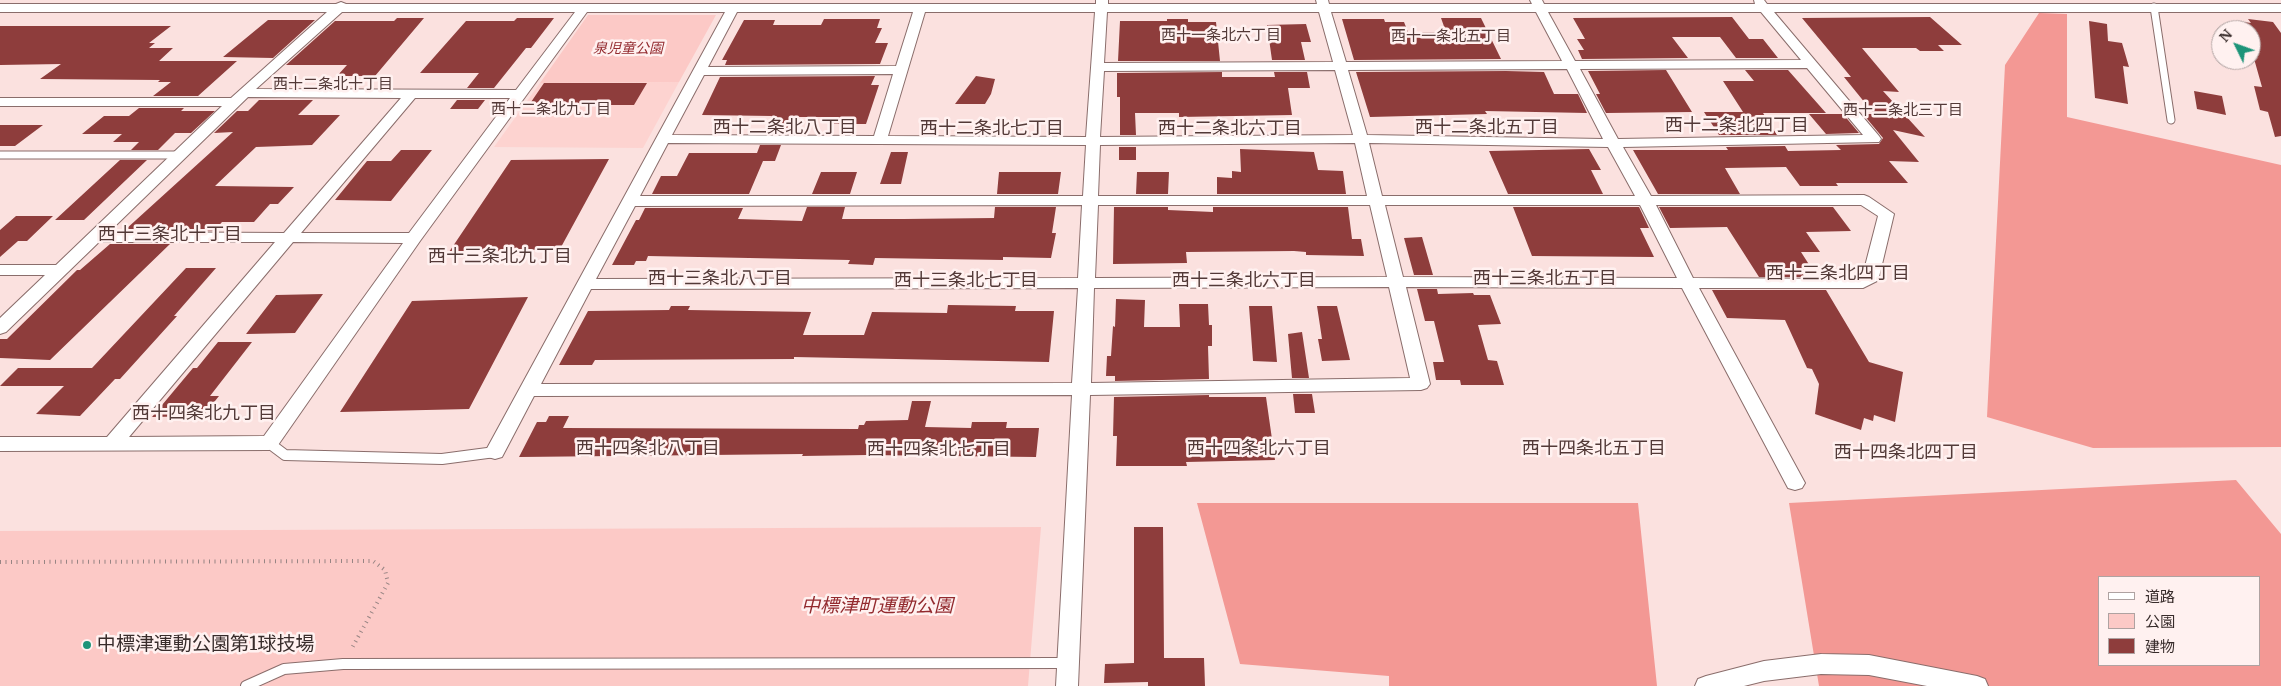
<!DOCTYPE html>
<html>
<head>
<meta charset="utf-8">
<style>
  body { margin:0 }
  #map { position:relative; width:2281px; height:686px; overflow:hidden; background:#fbe1df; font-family:Merriweather,"Noto Sans JP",serif }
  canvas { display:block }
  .legend { position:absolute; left:2098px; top:576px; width:162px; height:90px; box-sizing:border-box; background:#fff1f0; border:1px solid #afa2a1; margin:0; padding:6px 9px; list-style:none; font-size:15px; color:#382c2b }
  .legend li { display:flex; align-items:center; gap:10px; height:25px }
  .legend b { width:25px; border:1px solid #afa2a1 }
  .north { position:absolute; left:2211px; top:20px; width:50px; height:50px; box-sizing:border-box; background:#fff1f0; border:1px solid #afa2a1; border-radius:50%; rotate:312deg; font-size:14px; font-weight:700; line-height:20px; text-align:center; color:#382c2b }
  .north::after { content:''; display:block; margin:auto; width:18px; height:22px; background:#1d9479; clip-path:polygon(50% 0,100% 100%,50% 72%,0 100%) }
</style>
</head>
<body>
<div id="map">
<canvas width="2281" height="686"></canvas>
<ul class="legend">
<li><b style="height:6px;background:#fff"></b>道路</li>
<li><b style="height:14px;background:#fcc9c6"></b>公園</li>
<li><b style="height:14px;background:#8e3d3c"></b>建物</li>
</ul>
<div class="north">N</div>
</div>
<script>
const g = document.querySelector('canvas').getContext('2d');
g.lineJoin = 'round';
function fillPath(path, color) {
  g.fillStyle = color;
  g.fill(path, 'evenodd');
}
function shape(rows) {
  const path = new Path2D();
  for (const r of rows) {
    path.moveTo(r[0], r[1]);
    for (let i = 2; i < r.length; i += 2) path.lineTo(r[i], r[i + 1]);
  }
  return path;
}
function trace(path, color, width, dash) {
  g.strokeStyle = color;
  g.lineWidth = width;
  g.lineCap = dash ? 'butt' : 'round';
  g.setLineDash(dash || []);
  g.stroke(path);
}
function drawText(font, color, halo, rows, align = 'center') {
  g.font = font + ' Merriweather,"Noto Sans JP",serif';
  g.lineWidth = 5;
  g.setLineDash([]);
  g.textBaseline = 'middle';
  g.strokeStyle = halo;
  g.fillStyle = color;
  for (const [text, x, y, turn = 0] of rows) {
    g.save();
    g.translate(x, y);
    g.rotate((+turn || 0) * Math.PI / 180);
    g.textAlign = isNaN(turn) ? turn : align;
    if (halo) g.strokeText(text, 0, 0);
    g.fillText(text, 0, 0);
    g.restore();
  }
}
fillPath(shape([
  [679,82,643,148,494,147,540,83]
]), '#fdd3d0');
fillPath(shape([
  [588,15,716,15,679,82,540,83],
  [1041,527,1028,686,0,686,0,531]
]), '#fcc9c6');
fillPath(shape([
  [2039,13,2067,14,2067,117,2281,165,2281,447,2093,448,1987,417,2005,65],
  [2236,480,2281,534,2281,686,1819,686,1789,503],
  [2100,577,2260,577,2260,665,2100,665],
  [1197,503,1638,503,1657,686,1389,686,1389,676,1240,664]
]), '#f39894');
fillPath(shape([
  [1732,17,1749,39,1763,39,1778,58,1736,58,1720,37,1672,37,1688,58,1582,59,1578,50,1584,50,1577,39,1585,39,1573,18],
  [1930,17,1962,45,1938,45,1944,51,1920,51,1916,48,1862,48,1899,92,1883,91,1925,137,1893,130,1919,162,1889,161,1908,183,1836,183,1838,186,1800,186,1786,167,1725,168,1740,194,1658,194,1633,150,1728,150,1726,147,1785,146,1788,151,1841,150,1836,145,1879,144,1883,138,1863,114,1874,114,1844,77,1851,77,1802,18],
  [397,18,424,18,375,76,337,76,347,65,286,65,335,21,394,21],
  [517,18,554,18,531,48,526,48,494,88,467,88,479,73,420,73,466,21,514,21],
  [1441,18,1481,18,1501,59,1354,60,1342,19,1384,19,1385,22,1404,22,1408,32,1446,32],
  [824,19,880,19,877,28,882,28,875,43,888,43,880,64,725,65,727,60,722,60,744,20,775,20,773,25,821,25],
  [1167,19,1188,19,1188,22,1216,22,1220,61,1118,61,1120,21,1167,21],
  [2248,19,2273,22,2281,33,2281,136,2275,137,2268,112,2260,110,2254,86,2262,87,2251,48,2251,30,2246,30,2244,22,2251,23],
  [268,20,315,20,273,58,223,57],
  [2089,21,2107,24,2108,41,2122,43,2129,67,2123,66,2128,104,2095,98],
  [1306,24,1311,42,1301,42,1305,60,1272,60,1267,25],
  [0,26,171,26,149,43,155,43,149,48,173,48,159,61,237,61,198,96,153,96,171,82,158,82,160,80,40,79,61,64,0,65],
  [1666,70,1692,112,1606,113,1596,94,1600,94,1588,71],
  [1745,70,1788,70,1826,113,1763,113,1777,135,1719,135,1704,112,1743,112,1723,81,1754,81],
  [1506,71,1544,72,1554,94,1578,94,1587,113,1485,111,1487,114,1370,117,1356,72],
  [1222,72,1222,77,1275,77,1274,72,1307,72,1310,88,1288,88,1292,115,1179,117,1179,113,1135,113,1136,135,1120,135,1120,97,1117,97,1117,73],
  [875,76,871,85,879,85,866,124,828,124,830,117,792,117,785,134,765,134,772,116,702,115,720,77],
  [976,76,995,79,991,94,985,104,955,104],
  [544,83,647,83,634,105,529,105],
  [2194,91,2222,96,2226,115,2197,109],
  [259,100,313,100,298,115,340,115,312,145,256,147,215,186,294,187,278,204,270,204,254,222,222,222,214,231,125,230,233,132,214,133,237,111,248,111],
  [457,100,485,100,478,109,450,109],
  [139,108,184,108,181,111,215,111,191,133,175,133,158,150,131,150,139,142,113,142,122,134,82,134,104,116,129,116],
  [1809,114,1843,114,1859,133,1826,134],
  [0,125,43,125,15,146,0,146],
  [760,145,781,145,775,161,763,161,749,194,652,194,661,176,677,176,689,153,757,153],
  [1119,147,1136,147,1136,160,1119,160],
  [1240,149,1314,152,1318,170,1343,171,1346,194,1217,194,1217,177,1232,178,1232,171,1241,172],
  [1589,149,1601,170,1591,170,1603,194,1508,194,1489,151],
  [401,150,432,150,391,201,335,200,367,161,391,161],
  [891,152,908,152,901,184,880,184],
  [609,159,560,249,449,252,511,160],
  [120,160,147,160,84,220,55,220],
  [821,172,857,172,850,194,812,194],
  [999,172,1061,172,1058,194,997,194],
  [1137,172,1169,172,1168,194,1136,194],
  [807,207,845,207,842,219,904,219,994,218,995,207,1056,207,1052,233,1056,233,1051,258,1003,257,1003,260,875,258,873,265,848,264,850,260,648,256,646,261,636,261,634,265,612,265,636,220,639,220,645,208,743,208,738,219,802,221],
  [1114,207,1168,207,1168,210,1213,212,1213,207,1348,207,1352,239,1361,239,1364,256,1306,255,1306,252,1294,251,1186,252,1187,263,1113,264],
  [1513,207,1639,207,1649,228,1640,228,1654,257,1532,256],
  [1659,207,1833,207,1851,231,1806,232,1820,252,1801,252,1817,277,1759,277,1727,227,1670,228],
  [16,216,53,216,27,241,18,241,0,257,0,230],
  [1422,237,1433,275,1414,275,1404,238],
  [110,244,170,244,50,360,0,358,0,339,7,339,77,270,80,270],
  [186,268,216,268,174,316,177,316,120,379,115,379,80,416,36,414,64,386,0,386,18,368,92,368],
  [1417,289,1437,289,1438,294,1473,293,1474,295,1490,295,1501,324,1478,325,1488,360,1497,361,1504,385,1461,385,1460,380,1436,380,1433,362,1444,362,1434,321,1425,321],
  [1712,290,1826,290,1869,362,1903,372,1895,422,1874,415,1873,421,1864,418,1861,430,1815,414,1819,384,1812,369,1807,368,1785,320,1727,318],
  [323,294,295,333,246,334,276,295],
  [528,297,469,409,340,412,412,301],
  [1116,299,1145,300,1144,327,1180,327,1179,304,1208,304,1209,325,1212,325,1212,346,1208,346,1209,379,1115,381,1115,376,1106,376,1107,356,1111,356,1113,326,1115,327],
  [948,305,1016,306,1015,311,1054,311,1049,362,794,357,794,359,595,360,592,365,559,365,588,311,669,310,671,306,690,306,688,310,811,312,803,335,864,335,872,312,947,313],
  [1249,306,1272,306,1277,362,1253,361],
  [1317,306,1337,306,1350,360,1322,361,1318,339,1322,339],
  [1302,332,1309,378,1292,378,1288,334],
  [218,342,252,342,210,396,219,396,203,416,152,417,193,368,197,368],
  [1293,394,1312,394,1315,413,1295,413],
  [1209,395,1209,397,1266,397,1275,460,1186,462,1187,466,1116,466,1117,436,1113,436,1114,397],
  [912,401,931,401,925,427,971,428,972,422,1007,422,1006,428,1039,428,1036,457,867,455,802,456,803,454,519,457,537,422,546,422,549,416,569,416,563,428,858,429,859,425,864,425,866,421,908,420],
  [1134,527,1163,527,1164,658,1204,658,1205,686,1148,686,1148,682,1104,683,1105,664,1134,663]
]), '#8e3d3c');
const laneFar1 = shape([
  [2154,7,2171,120],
  [0,155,180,155]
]);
const lane = shape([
  [269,443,285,455,442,459,495,452],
  [246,686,284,669,343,664,1067,663]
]);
const street = shape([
  [1096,0,1108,0,1108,4,1317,4,1316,0,1328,0,1329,4,1532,4,1530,0,1542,0,1544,4,1755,4,1754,0,1764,0,1767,4,2281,4,2281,12,1774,12,1879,136,1881,139,1879,142,1623,147,1651,196,1864,195,1869,197,1894,214,1879,277,1877,281,1863,288,1699,288,1805,483,1802,488,1795,490,1788,488,1682,288,1406,287,1430,384,1427,388,1421,390,1090,395,1078,686,1056,686,1072,395,534,396,502,457,495,459,488,457,485,452,725,12,587,12,420,241,276,448,269,450,0,451,0,437,107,437,275,242,99,242,6,332,0,334,0,318,45,275,0,275,0,265,56,265,222,106,0,106,0,98,231,98,327,12,0,12,0,4,336,4,341,2,346,4,1096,4,1096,0],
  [342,12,575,12,516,90,256,89,342,12],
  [737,12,913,12,896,66,708,67,737,12],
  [925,12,1095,12,1086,137,888,136,925,12],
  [1107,12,1319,12,1333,62,1104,63,1107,12],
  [1331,12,1536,12,1562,61,1346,62,1331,12],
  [1548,12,1761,12,1801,60,1575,61,1548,12],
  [1807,68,1863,135,1618,139,1580,69,1807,68],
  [1567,69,1603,139,1367,135,1348,70,1567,69],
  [1335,70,1353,135,1100,137,1104,71,1335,70],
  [893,74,874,136,672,135,704,75,893,74],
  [248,97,401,98,284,233,109,232,248,97],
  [415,98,510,98,409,233,301,233,415,98],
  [668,143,1086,145,1083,196,640,196,668,143],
  [1355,143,1367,196,1098,196,1100,145,1355,143],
  [1369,143,1608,147,1635,196,1382,196,1369,143],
  [1082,205,1078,278,596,279,635,206,1082,205],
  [1098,205,1370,205,1387,277,1095,278,1098,205],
  [1385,205,1640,205,1677,278,1403,277,1385,205],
  [1656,205,1861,205,1878,216,1863,274,1854,279,1693,278,1656,205],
  [293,242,403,243,264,436,129,437,293,242],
  [1389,287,1410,378,1091,383,1094,288,1389,287],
  [1078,288,1072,383,541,384,591,289,1078,288],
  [1821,654,1869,655,1977,676,1985,679,1988,686,1927,686,1869,675,1821,674,1764,681,1744,686,1695,686,1698,679,1706,676,1764,661,1821,654]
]);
trace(laneFar1, '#8a6d6b', 9);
trace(lane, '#8a6d6b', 12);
trace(street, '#8a6d6b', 2);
trace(shape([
  [0,562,373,561,385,570,388,583,352,648]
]), '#988584', 4, [1, 4.5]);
trace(laneFar1, '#fff', 7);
trace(lane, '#fff', 10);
fillPath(street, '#fff');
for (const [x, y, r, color] of [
  [87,645,5,"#1d9479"]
]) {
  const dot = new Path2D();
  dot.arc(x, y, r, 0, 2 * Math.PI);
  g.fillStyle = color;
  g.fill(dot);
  trace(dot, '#fff1f0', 2);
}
drawText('italic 14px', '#932a2e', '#fff1f0', [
  ["泉児童公園",628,49]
]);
drawText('15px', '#533a38', '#fff1f0', [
  ["西十一条北六丁目",1221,36],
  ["西十一条北五丁目",1451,37],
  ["西十二条北十丁目",333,85],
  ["西十二条北九丁目",551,110],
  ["西十二条北三丁目",1903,111]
]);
drawText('18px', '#533a38', '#fff1f0', [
  ["西十二条北四丁目",1737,126],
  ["西十二条北八丁目",785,128],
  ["西十二条北五丁目",1487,128],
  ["西十二条北七丁目",992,129],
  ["西十二条北六丁目",1230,129],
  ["西十三条北十丁目",170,235],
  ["西十三条北九丁目",500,257],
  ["西十三条北四丁目",1838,274],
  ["西十三条北八丁目",720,279],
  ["西十三条北五丁目",1545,279],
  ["西十三条北七丁目",966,281],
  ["西十三条北六丁目",1244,281],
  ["西十四条北九丁目",204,414],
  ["西十四条北八丁目",648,449],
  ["西十四条北六丁目",1259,449],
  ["西十四条北五丁目",1594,449],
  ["西十四条北七丁目",939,450],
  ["西十四条北四丁目",1906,453]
]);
drawText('italic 19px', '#932a2e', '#fff1f0', [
  ["中標津町運動公園",877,607]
]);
drawText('19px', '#382c2b', '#fff1f0', [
  ["中標津運動公園第1球技場",97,645]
], 'left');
</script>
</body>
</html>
